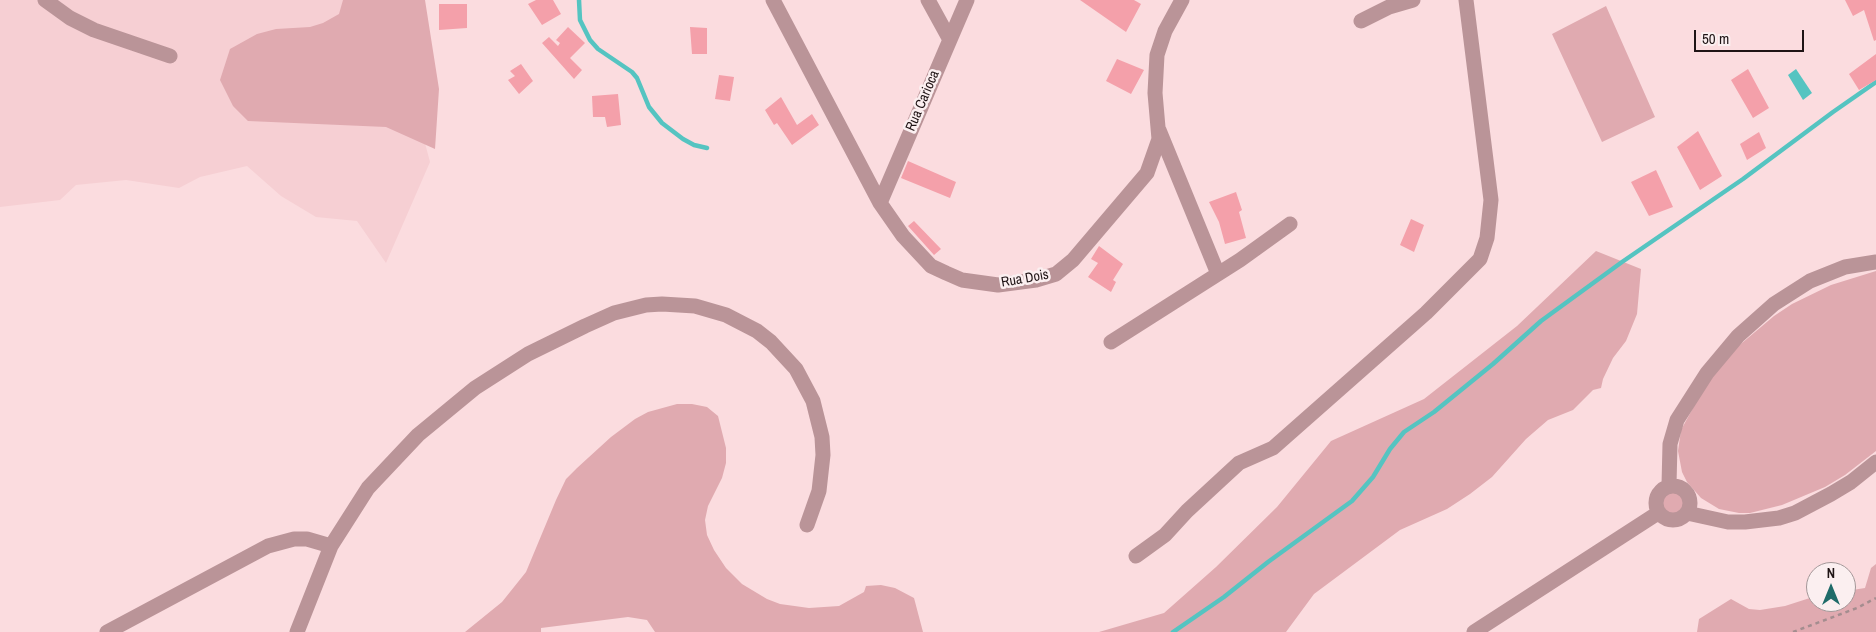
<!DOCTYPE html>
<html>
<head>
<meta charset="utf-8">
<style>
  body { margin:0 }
  #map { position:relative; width:1876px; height:632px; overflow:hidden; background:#fbdcdf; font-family:"Archivo Narrow",sans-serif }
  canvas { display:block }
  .north { position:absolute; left:1806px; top:562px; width:50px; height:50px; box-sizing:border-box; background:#fbeff0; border:1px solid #a39798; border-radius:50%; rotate:0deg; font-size:14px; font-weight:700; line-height:20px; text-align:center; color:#1f1415 }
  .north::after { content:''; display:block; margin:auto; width:18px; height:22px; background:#1f6b69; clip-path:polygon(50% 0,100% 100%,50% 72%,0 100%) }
  .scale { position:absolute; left:1694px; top:30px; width:110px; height:22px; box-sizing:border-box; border:2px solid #1f1415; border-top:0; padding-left:6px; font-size:15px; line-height:18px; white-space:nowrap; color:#1f1415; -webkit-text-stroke:4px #fbeff0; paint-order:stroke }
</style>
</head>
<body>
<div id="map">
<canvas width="1876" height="632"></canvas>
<div class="north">N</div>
<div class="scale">50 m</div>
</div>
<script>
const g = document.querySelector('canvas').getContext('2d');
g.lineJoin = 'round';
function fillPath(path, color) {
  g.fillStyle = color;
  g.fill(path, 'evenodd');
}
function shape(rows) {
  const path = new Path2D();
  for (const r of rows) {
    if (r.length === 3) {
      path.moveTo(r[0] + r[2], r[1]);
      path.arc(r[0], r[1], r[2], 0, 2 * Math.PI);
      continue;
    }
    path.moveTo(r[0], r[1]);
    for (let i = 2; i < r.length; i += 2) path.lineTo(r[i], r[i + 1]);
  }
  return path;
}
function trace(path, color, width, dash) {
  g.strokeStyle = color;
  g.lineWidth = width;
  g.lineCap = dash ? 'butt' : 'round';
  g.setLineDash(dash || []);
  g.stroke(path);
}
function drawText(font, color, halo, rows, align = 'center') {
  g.font = font + ' "Archivo Narrow",sans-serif';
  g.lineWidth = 5;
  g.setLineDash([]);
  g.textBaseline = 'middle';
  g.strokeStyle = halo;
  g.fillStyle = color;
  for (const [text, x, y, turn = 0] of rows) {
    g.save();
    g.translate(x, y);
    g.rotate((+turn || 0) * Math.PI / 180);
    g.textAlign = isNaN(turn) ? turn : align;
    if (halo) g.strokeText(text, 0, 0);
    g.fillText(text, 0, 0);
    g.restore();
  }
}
fillPath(shape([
  [0,0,387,0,430,162,386,263,357,221,316,217,281,196,247,166,200,177,179,188,126,180,76,185,60,200,0,207]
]), '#f6cfd3');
fillPath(shape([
  [343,0,425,0,439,89,435,149,386,127,248,121,233,106,220,80,230,49,257,34,276,29,310,27,323,23,339,14],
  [1606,6,1655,117,1602,142,1552,34],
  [1596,251,1641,269,1637,314,1626,341,1613,358,1603,379,1601,388,1593,390,1573,410,1548,420,1526,439,1492,477,1470,494,1447,509,1400,530,1314,594,1286,632,1099,632,1164,613,1216,567,1277,507,1331,441,1424,399,1517,326],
  [1876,271,1876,451,1845,475,1825,487,1782,505,1750,513,1739,513,1719,509,1701,498,1687,482,1682,472,1678,451,1681,430,1705,386,1736,348,1774,316,1792,304,1831,285],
  [677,404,692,404,707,407,718,416,726,448,726,463,722,478,708,506,705,520,707,535,714,550,726,568,742,584,767,599,780,604,809,608,839,606,864,592,866,586,881,585,895,588,914,598,923,632,655,632,647,620,628,617,541,628,541,632,465,632,502,602,526,572,556,500,566,479,577,468,611,437,635,419,648,412],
  [1673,503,12],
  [1876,564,1876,632,1697,632,1699,619,1731,599,1749,609,1760,610,1785,606,1816,596,1816,602,1846,602,1846,591,1865,588,1871,568]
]), '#e0aab0');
fillPath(shape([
  [1796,69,1812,93,1803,100,1788,75]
]), '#55c4c1');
trace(shape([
  [579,0,580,20,590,40,598,49,632,72,637,78,649,107,662,123,683,139,694,145,707,148],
  [1173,632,1224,597,1268,562,1352,501,1373,477,1390,449,1404,432,1434,412,1493,364,1541,321,1622,262,1743,179,1833,112,1876,82]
]), '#55c4c1', 4.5);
fillPath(shape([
  [536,0,553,0,561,14,542,25,528,4],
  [1080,0,1134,0,1141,4,1126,32],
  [1845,0,1876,0,1876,40,1874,41,1864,10,1853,16],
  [439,4,467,4,467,28,439,30],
  [568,27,585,43,570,58,582,70,574,79,542,43,549,37,558,46,560,43,556,40],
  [690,27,707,28,707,54,692,54],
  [1876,54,1876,80,1859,90,1849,74],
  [1117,59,1144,70,1131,94,1106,81],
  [521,64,533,81,519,94,508,80,515,76,510,71],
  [1748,69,1769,108,1753,118,1731,80],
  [719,75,734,77,730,101,715,99],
  [618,94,621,125,607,127,605,117,593,117,592,96],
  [781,97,797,125,812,114,819,125,792,145,777,123,774,125,765,110],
  [1698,131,1722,176,1700,190,1677,147],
  [1759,132,1766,148,1747,160,1740,144],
  [908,161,956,182,950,198,901,178],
  [1656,170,1673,207,1649,216,1631,182],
  [1236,192,1242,210,1239,212,1246,238,1225,244,1219,222,1209,202],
  [1411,219,1424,225,1414,252,1400,245],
  [914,221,941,249,934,255,908,226],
  [1099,246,1123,264,1113,280,1116,282,1111,292,1088,277,1098,263,1091,259]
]), '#f4a0aa');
trace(shape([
  [1793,632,1857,608,1876,598]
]), '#a48d8f', 2.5, [4, 4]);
trace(shape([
  [45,0,70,18,94,30,170,56],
  [773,0,880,203,903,236,931,266,946,273,962,280,998,285,1036,280,1056,274,1073,260,1147,173,1159,139,1155,93,1157,55,1165,31,1182,0],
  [928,0,950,40],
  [1361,21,1389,7,1413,0],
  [1159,130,1218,274],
  [880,203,967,0],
  [1111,342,1240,260,1290,224],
  [1669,485,1670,444,1677,420,1707,373,1738,336,1774,304,1810,281,1845,267,1876,262],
  [1673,503,17],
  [1687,513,1728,522,1745,522,1779,518,1795,513,1831,494,1851,482,1876,462],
  [1136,556,1165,535,1187,511,1239,463,1273,448,1426,313,1480,259,1487,238,1491,200,1466,0],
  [107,632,268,546,294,539,307,539,331,546],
  [297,632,331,546,368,488,418,435,475,388,528,354,585,326,614,313,646,305,662,304,695,306,726,315,757,331,771,342,796,369,813,401,822,437,823,455,819,491,807,525],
  [1474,632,1658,513]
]), '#ba9498', 15);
drawText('14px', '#1f1415', '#fbeff0', [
  ["Rua Carioca",923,101,-67],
  ["Rua Dois",1025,279,-10]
]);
</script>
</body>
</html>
